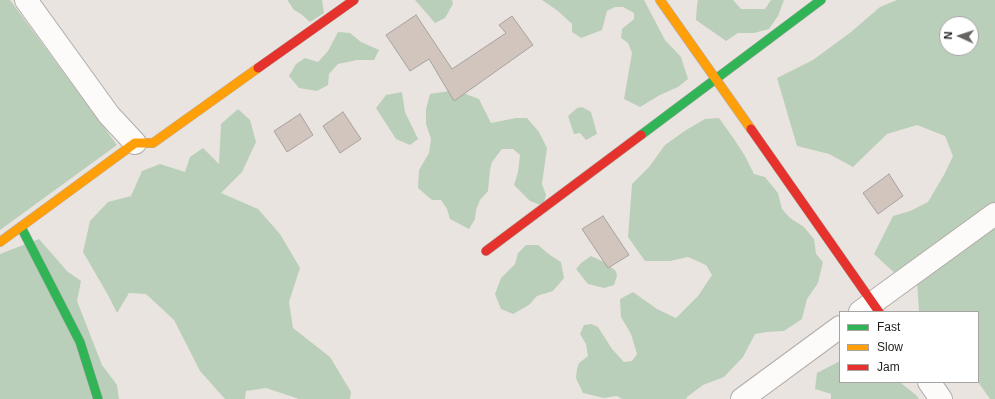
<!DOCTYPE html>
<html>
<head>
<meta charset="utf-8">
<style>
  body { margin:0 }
  #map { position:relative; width:995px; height:399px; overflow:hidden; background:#eae4e0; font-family:Arial,sans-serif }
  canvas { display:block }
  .legend { position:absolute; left:839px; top:311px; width:140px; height:72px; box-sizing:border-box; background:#fff; border:1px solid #a6a5a4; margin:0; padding:5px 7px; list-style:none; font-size:12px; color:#211e1b }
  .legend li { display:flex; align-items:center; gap:8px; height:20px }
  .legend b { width:20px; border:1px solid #a6a5a4 }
  .north { position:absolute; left:939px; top:16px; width:40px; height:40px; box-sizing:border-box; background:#fff; border:1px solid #a6a5a4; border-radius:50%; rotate:273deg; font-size:11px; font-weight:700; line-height:16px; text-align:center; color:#211e1b }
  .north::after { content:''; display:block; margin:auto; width:14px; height:18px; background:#676360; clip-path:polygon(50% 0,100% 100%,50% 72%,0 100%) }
</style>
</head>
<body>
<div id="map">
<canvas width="995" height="399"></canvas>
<ul class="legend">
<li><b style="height:5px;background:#30b455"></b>Fast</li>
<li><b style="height:5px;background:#ff9f0a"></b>Slow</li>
<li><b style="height:5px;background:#e5322d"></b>Jam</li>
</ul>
<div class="north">N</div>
</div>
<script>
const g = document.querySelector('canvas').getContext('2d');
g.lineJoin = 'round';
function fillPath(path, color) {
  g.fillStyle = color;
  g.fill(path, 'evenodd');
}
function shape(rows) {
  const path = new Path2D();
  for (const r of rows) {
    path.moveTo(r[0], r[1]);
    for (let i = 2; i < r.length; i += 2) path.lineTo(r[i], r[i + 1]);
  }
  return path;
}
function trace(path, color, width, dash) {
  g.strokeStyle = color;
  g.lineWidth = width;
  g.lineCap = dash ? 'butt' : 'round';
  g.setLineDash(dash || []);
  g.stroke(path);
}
fillPath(shape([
  [0,0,10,0,117,145,0,230],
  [288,0,322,0,324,13,310,22,301,14,294,10,288,1],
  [415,0,452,0,453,4,445,18,435,23],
  [542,0,644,0,665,40,681,57,688,79,678,87,660,95,640,107,624,99,632,53,628,43,621,38,622,29,634,19,634,13,623,7,615,7,607,11,602,30,581,38,572,32,572,24,558,11],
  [698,0,733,0,741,9,765,9,771,0,784,0,778,16,769,29,754,33,738,33,726,41,696,20,697,5],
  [897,0,995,0,995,399,990,399,978,382,978,312,919,312,917,282,900,278,874,254,893,216,910,211,928,202,945,173,953,156,945,136,917,125,887,134,853,167,829,154,797,146,777,78,813,60,851,32,880,7],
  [947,24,971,24,971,48,947,48],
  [338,32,350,33,361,42,379,50,374,60,357,60,338,64,329,74,328,85,317,91,299,88,289,76,296,64,305,58,318,62,328,51],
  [455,90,479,99,491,123,516,118,527,118,539,132,547,148,542,184,546,195,543,206,530,201,514,185,518,172,520,155,513,149,502,149,492,162,490,170,488,191,480,200,476,210,475,219,469,229,450,219,447,209,441,200,432,200,418,188,419,170,429,153,431,139,426,124,426,109,430,94],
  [402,92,405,112,418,139,410,145,396,139,376,108,386,95],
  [582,107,591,112,597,134,586,140,580,133,574,134,568,116,577,108],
  [238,109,250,120,256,142,242,172,221,193,258,209,280,234,300,268,289,302,293,328,330,357,351,392,350,399,299,399,266,388,246,391,245,399,225,399,200,371,174,320,146,294,129,293,117,313,108,295,83,252,90,221,108,202,131,196,142,171,160,164,185,172,190,157,203,148,219,164,221,124],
  [719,118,734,139,745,156,754,174,765,177,778,193,782,209,790,218,804,227,814,239,816,254,823,262,818,283,807,299,802,319,784,331,767,332,755,334,743,357,724,377,703,385,687,397,686,399,622,399,617,396,604,398,583,393,576,378,577,369,579,363,588,356,586,344,580,334,584,325,591,324,598,327,612,349,624,362,632,361,637,354,631,334,621,317,620,299,633,292,657,309,676,318,698,296,712,275,706,265,688,257,670,261,645,261,628,237,632,184,649,167,665,145,686,130,705,119],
  [39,239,67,271,81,281,77,301,102,365,117,385,119,399,0,399,0,254],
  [526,245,538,245,550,255,561,262,564,278,553,291,537,296,529,305,513,314,501,309,495,294,501,278,515,264,518,253],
  [591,256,604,262,616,271,617,276,614,285,604,288,588,284,576,269,581,263],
  [840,361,840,382,901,382,902,384,916,395,919,399,831,399,831,394,815,389,817,373]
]), '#bacfb9');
const building = shape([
  [416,15,452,69,506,33,499,25,512,16,533,45,454,101,429,59,410,71,386,35,416,15],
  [343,112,361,139,340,153,323,126,343,112],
  [300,114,313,135,287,152,274,131,300,114],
  [889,174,903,196,878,214,863,193,889,174],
  [603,216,629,255,608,268,582,229,603,216]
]);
fillPath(building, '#d1c5bd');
trace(building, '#a6a29f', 1);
const street = shape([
  [26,0,109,115,135,143],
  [860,312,995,214],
  [929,382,941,399],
  [742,399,840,327]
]);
const fast = shape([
  [641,135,821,0],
  [21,227,80,342,98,399]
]);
const slow = shape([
  [660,0,751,129],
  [0,242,135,143,153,143,258,68]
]);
const jam = shape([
  [258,68,354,0],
  [751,129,879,312],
  [486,251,641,135]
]);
trace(street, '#b1adaa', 24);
trace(fast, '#b1adaa', 10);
trace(slow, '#b1adaa', 10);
trace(jam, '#b1adaa', 10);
trace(street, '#fcfbfa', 22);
trace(fast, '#30b455', 9);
trace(slow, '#ff9f0a', 9);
trace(jam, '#e5322d', 9);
</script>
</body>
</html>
